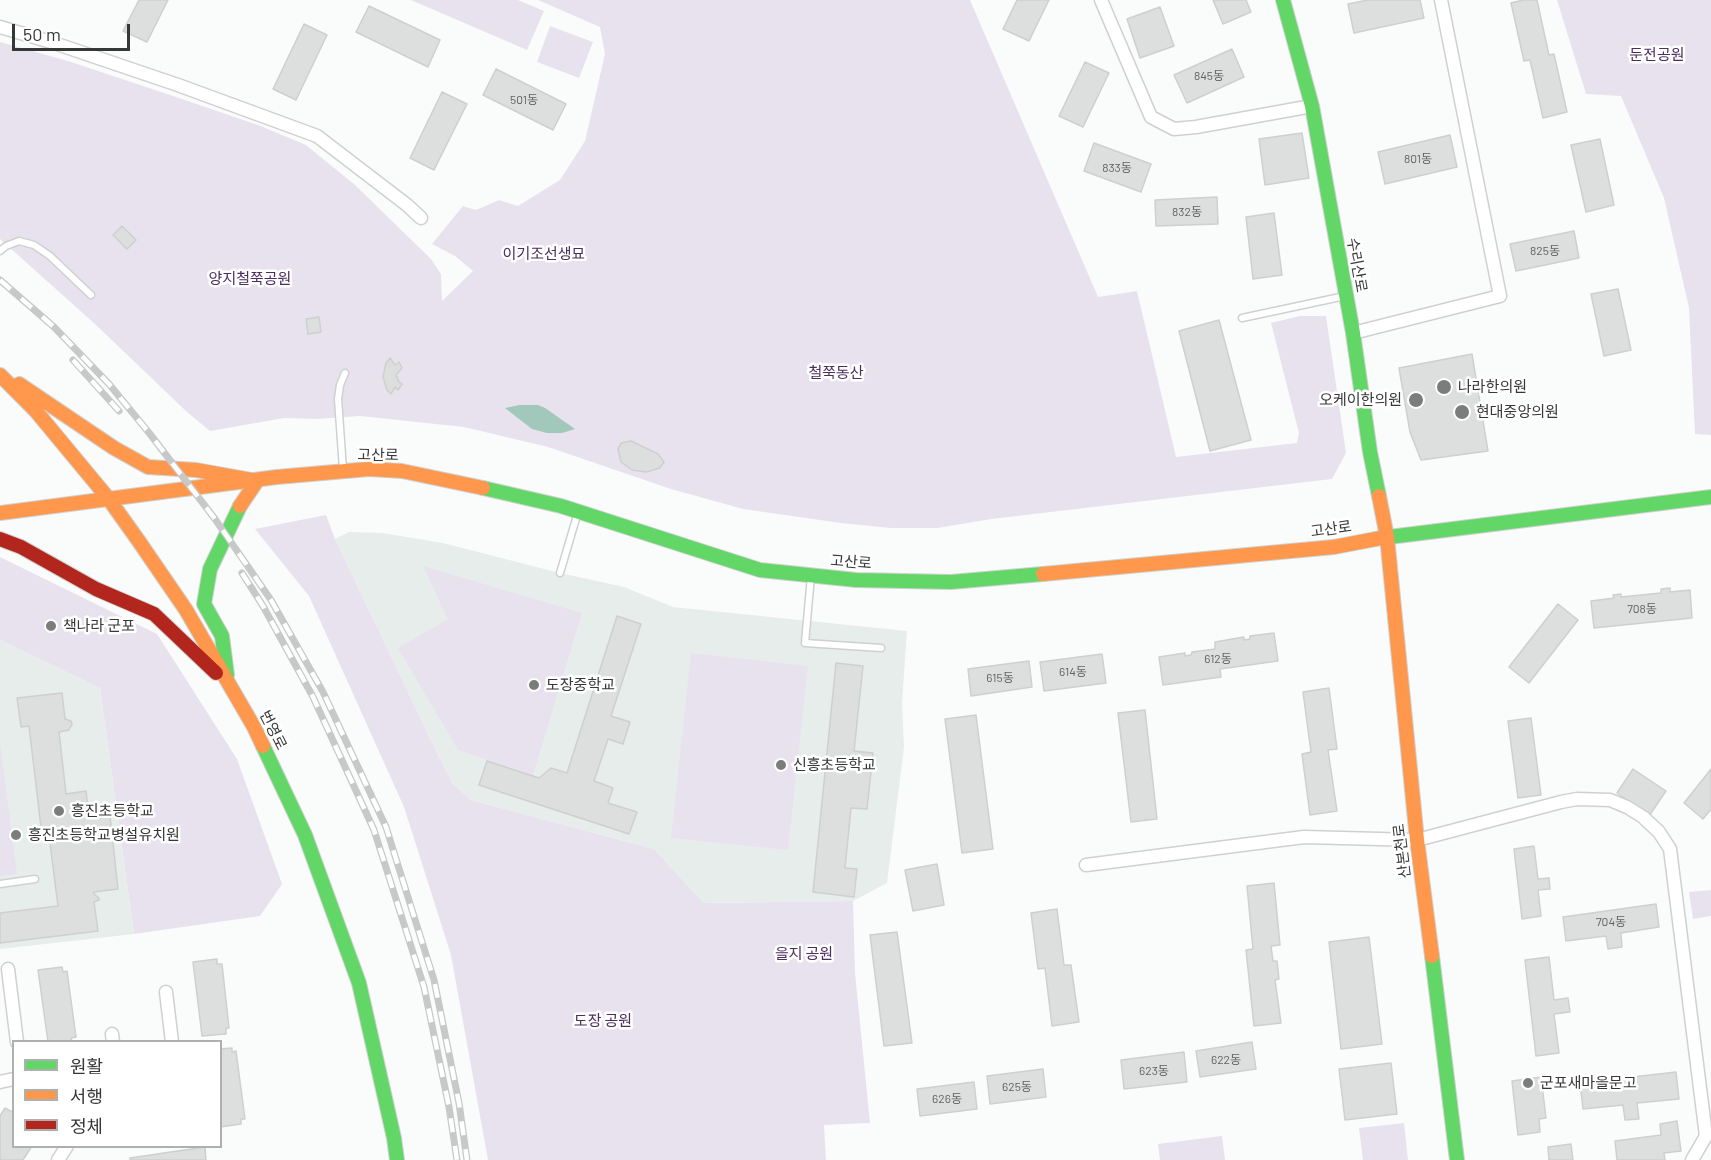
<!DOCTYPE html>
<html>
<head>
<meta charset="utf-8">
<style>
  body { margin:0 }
  #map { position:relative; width:1711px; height:1160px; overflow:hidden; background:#fafcfb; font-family:Barlow,"Noto Sans KR",sans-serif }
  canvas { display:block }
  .legend { position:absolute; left:12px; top:1040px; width:210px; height:108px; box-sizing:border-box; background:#fff; border:2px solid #afafaf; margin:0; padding:8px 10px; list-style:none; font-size:18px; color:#363837 }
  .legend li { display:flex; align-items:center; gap:12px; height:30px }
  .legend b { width:30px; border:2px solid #afafaf }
  .scale { position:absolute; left:12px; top:24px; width:118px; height:27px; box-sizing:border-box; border:3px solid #363837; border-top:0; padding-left:8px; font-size:18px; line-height:21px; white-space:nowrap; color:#363837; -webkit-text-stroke:4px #fff; paint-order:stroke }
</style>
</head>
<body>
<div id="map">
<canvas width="1711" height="1160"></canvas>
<ul class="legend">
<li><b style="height:8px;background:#63d668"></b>원활</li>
<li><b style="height:8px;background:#ff974d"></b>서행</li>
<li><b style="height:8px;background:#b3261e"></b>정체</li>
</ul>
<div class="scale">50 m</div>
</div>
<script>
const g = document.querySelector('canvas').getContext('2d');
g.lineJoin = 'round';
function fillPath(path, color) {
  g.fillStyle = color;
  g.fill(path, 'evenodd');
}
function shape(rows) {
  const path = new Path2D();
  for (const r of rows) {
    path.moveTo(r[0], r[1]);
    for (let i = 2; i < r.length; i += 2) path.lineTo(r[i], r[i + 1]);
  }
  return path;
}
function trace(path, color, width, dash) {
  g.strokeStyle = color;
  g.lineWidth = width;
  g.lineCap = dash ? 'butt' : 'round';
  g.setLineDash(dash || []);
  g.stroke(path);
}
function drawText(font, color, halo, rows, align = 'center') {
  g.font = font + ' Barlow,"Noto Sans KR",sans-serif';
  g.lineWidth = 5;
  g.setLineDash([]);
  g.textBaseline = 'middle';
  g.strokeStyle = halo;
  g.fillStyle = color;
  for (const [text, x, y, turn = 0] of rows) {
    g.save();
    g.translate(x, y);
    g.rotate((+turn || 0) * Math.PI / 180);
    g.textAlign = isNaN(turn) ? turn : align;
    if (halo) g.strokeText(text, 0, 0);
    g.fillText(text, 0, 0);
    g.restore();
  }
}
fillPath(shape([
  [349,532,382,533,443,543,560,573,624,587,673,607,907,631,902,703,904,747,887,883,853,901,704,903,654,849,471,800,453,784,438,755,335,539],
  [0,640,100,688,134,934,0,949]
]), '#e7edeb');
fillPath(shape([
  [411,0,518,0,544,11,527,50],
  [538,0,970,0,1098,297,1137,291,1176,457,1297,443,1299,433,1271,323,1300,316,1326,316,1346,453,1332,479,991,519,937,528,890,528,841,523,743,509,671,489,548,447,464,427,360,416,317,419,284,418,210,431,187,412,95,324,0,239,0,42,68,61,173,96,258,125,306,145,355,185,431,259,441,274,442,301,473,271,455,256,432,244,463,206,476,210,499,200,518,206,560,180,585,141,605,54,600,27],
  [1557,0,1711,0,1711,435,1695,434,1689,308,1664,198,1621,96,1586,94],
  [550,26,593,42,579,78,537,62],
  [326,515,335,539,438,755,453,784,471,800,654,849,704,903,853,901,855,973,870,1123,824,1125,826,1160,488,1160,451,955,404,807,309,596,255,529],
  [0,557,157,634,237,759,282,884,260,916,134,934,100,688,0,640],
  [423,566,582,613,533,775,458,750,398,648,448,619],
  [691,653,808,666,788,850,671,838],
  [0,743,17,874,0,876],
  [1711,890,1711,916,1693,919,1689,892],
  [1404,1123,1408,1160,1363,1160,1359,1128],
  [1222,1136,1225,1160,1160,1160,1158,1144]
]), '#e8e2ef');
fillPath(shape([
  [520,405,538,405,545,408,575,429,562,433,547,433,532,429,505,408]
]), '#a2c7bb');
const building = shape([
  [139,0,168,0,147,42,123,31,139,0],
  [1017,0,1049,0,1029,41,1003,29,1017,0],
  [1213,0,1246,0,1251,12,1223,24,1213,0],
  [1368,0,1420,0,1424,18,1354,33,1348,4,1368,0],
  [1523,0,1537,0,1549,55,1554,54,1567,112,1543,118,1530,60,1524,61,1511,3,1523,0],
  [369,6,440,40,428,67,356,32,369,6],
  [1160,7,1174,46,1140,58,1127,19,1160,7],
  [304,24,327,35,296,100,273,89,304,24],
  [1232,49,1244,77,1187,103,1174,75,1232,49],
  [1085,62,1109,73,1083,127,1059,116,1085,62],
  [496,69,566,104,553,130,483,95,496,69],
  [442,92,467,104,434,170,410,158,442,92],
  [1302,133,1309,178,1265,185,1259,139,1302,133],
  [1450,135,1457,167,1385,184,1378,152,1450,135],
  [1600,139,1614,205,1586,212,1571,145,1600,139],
  [1094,143,1151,164,1141,192,1084,171,1094,143],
  [1217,197,1218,224,1156,226,1155,200,1217,197],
  [1274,213,1282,275,1253,279,1246,217,1274,213],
  [122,226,136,240,127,249,113,235,122,226],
  [1574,231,1579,258,1516,271,1510,244,1574,231],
  [1618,289,1631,350,1604,356,1591,294,1618,289],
  [319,317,321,332,308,334,306,319,319,317],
  [1219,320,1251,440,1210,451,1179,331,1219,320],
  [1472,354,1488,451,1421,460,1410,432,1399,368,1472,354],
  [390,358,395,365,399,362,402,368,396,375,399,382,402,384,398,390,395,387,391,394,387,390,383,377,386,363,390,358],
  [631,441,658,454,664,462,660,468,646,472,632,470,621,462,618,449,621,443,631,441],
  [1670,588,1670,592,1690,590,1692,618,1594,628,1591,601,1614,598,1613,595,1621,594,1621,597,1661,593,1661,589,1670,588],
  [1558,604,1578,620,1529,683,1509,667,1558,604],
  [617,616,641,624,611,716,630,722,623,744,608,739,594,781,613,788,608,803,637,812,629,834,479,785,487,761,539,778,551,768,567,773,617,616],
  [1274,633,1278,661,1220,669,1221,677,1163,685,1159,657,1185,653,1185,656,1191,655,1192,652,1215,649,1215,642,1244,637,1244,640,1250,639,1250,636,1274,633],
  [1102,654,1106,683,1044,691,1040,662,1102,654],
  [1029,661,1032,687,971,696,968,669,1029,661],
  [836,663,863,666,854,751,873,753,867,809,851,808,845,868,857,869,854,897,813,892,836,663],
  [1329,688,1337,749,1328,750,1337,811,1310,815,1302,754,1311,752,1303,692,1329,688],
  [62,693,65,719,71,721,72,724,69,730,59,732,66,794,86,791,89,819,110,816,118,889,94,892,94,894,99,898,99,900,94,902,98,931,0,943,0,913,58,906,48,827,41,827,29,726,21,727,17,698,62,693],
  [1145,710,1157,819,1131,822,1118,713,1145,710],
  [976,715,993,849,962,853,945,719,976,715],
  [1531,718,1541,795,1518,798,1508,721,1531,718],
  [1633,769,1666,791,1649,816,1617,793,1633,769],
  [1711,769,1711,809,1703,819,1684,803,1711,769],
  [1534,846,1538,879,1549,878,1550,889,1538,890,1541,916,1522,919,1514,849,1534,846],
  [937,864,944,905,913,911,905,870,937,864],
  [1274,883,1280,945,1271,946,1273,961,1277,961,1279,979,1275,980,1281,1023,1254,1026,1246,950,1253,949,1247,886,1274,883],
  [1656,904,1659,927,1621,933,1622,947,1608,949,1606,936,1566,941,1563,917,1656,904],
  [1057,909,1064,965,1071,965,1079,1022,1052,1026,1045,968,1038,969,1031,913,1057,909],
  [897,932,912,1043,884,1046,870,935,897,932],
  [1369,937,1382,1044,1341,1049,1329,942,1369,937],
  [1549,957,1554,1000,1568,998,1570,1012,1554,1014,1559,1053,1536,1056,1525,960,1549,957],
  [217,959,217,964,222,964,229,1028,226,1028,226,1034,202,1036,193,962,217,959],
  [62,967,63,972,67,971,76,1037,71,1038,72,1042,48,1042,38,970,62,967],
  [1252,1042,1256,1069,1200,1077,1196,1051,1252,1042],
  [232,1048,232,1052,236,1051,245,1119,241,1119,241,1124,220,1127,220,1049,232,1048],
  [1184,1052,1187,1082,1124,1089,1121,1060,1184,1052],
  [1391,1063,1397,1114,1345,1120,1339,1069,1391,1063],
  [1043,1069,1046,1097,990,1104,987,1076,1043,1069],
  [1676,1072,1679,1099,1637,1103,1639,1119,1625,1120,1623,1105,1583,1109,1580,1083,1676,1072],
  [1541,1077,1546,1118,1539,1119,1540,1132,1518,1135,1512,1081,1541,1077],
  [974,1082,977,1109,920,1116,917,1089,974,1082],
  [5,1108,14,1113,14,1146,32,1146,23,1160,0,1160,0,1116,5,1108],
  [1677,1121,1681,1151,1664,1153,1665,1160,1617,1160,1615,1141,1661,1135,1660,1124,1677,1121],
  [1571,1144,1573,1160,1549,1160,1548,1147,1571,1144],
  [205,1147,206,1160,130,1160,130,1158,205,1147]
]);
fillPath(building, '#dddfde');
trace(building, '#cecfcf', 1.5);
const lane = shape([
  [0,251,6,246,19,241,34,245,50,256,91,295],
  [1242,318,1345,296],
  [343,469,338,399,340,385,345,373],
  [560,573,578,512],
  [811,576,805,643,881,648],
  [0,884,35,879]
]);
const street = shape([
  [1101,0,1151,117,1174,129,1196,127,1312,106],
  [0,27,51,42,178,85,317,136,407,205,421,218],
  [1353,333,1500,296,1441,0],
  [1086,865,1304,837,1417,840,1561,802,1577,799,1610,800,1627,807,1643,817,1659,832,1670,849,1706,1136,1692,1160],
  [8,969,17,1042],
  [166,992,172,1042],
  [112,1034,113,1042],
  [0,1082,14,1079],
  [58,1160,67,1146]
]);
const fast = shape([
  [1283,0,1312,106,1353,333,1370,452,1379,496],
  [483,488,561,506,760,570,856,580,951,582,1043,574],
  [1381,538,1711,497],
  [227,675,222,636,204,604,210,569,240,506],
  [263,746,305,835,359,983,394,1138,397,1160],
  [1432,956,1457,1160]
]);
const slow = shape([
  [0,375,35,410,108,498,138,540,186,610,254,727,263,746],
  [19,384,114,448,148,467,196,470,257,481,240,506],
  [1379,496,1387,537,1417,840,1432,956],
  [0,513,277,477,369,469,402,471,483,488],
  [1043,574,1334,547,1381,538]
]);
const jam = shape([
  [0,539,21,547,96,589,154,614,216,673]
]);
trace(lane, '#cfd1d0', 9);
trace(street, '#cfd1d0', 15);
trace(fast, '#cfd1d0', 16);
trace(slow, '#cfd1d0', 16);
trace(jam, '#cfd1d0', 16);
trace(lane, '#fefffe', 6);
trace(street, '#fefffe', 12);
trace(fast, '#63d668', 14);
trace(slow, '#ff974d', 14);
trace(jam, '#b3261e', 14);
const rail = shape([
  [0,280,54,327,109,384,150,434,215,519,271,600,323,692,386,827,434,980,459,1103,467,1160],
  [73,360,119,411],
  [242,573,263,606,313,697,374,830,424,987,449,1107,457,1160]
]);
trace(rail, '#c7c8c8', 7);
trace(rail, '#fff', 4.5, [14]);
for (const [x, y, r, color] of [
  [1444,387,8,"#7b7d7c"],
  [1416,400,8,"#7b7d7c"],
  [1462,412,8,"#7b7d7c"],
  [51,626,6,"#7b7d7c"],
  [534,685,6,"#7b7d7c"],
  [781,765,6,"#7b7d7c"],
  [59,811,6,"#7b7d7c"],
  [16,835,6,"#7b7d7c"],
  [1528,1083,6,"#7b7d7c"]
]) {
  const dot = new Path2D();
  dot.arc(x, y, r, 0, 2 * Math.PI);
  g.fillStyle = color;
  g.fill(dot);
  trace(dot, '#fff', 2);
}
drawText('12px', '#606261', null, [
  ["845동",1209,76],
  ["501동",524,100],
  ["801동",1418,159],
  ["833동",1117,168],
  ["832동",1187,212],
  ["825동",1545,251],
  ["708동",1642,609],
  ["612동",1218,659],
  ["614동",1073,672],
  ["615동",1000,678],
  ["704동",1611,922],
  ["622동",1226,1060],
  ["623동",1154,1071],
  ["625동",1017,1087],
  ["626동",947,1099]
]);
drawText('15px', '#4b2d5e', '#fff', [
  ["둔전공원",1657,55],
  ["이기조선생묘",544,254],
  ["양지철쭉공원",250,279],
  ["철쭉동산",836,373],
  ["을지 공원",804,954],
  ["도장 공원",603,1021]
]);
drawText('15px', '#363837', '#fff', [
  ["수리산로",1357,265,80],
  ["고산로",378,455,1],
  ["고산로",1331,529,-8],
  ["고산로",851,562,4],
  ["번영로",273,730,63],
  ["산본천로",1402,851,-97]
]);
drawText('15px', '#363837', '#fff', [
  ["나라한의원",1458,387],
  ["오케이한의원",1402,400,"right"],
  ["현대중앙의원",1476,412],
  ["책나라 군포",63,626],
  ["도장중학교",546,685],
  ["신흥초등학교",793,765],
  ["흥진초등학교",71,811],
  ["흥진초등학교병설유치원",28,835],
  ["군포새마을문고",1540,1083]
], 'left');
</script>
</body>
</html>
